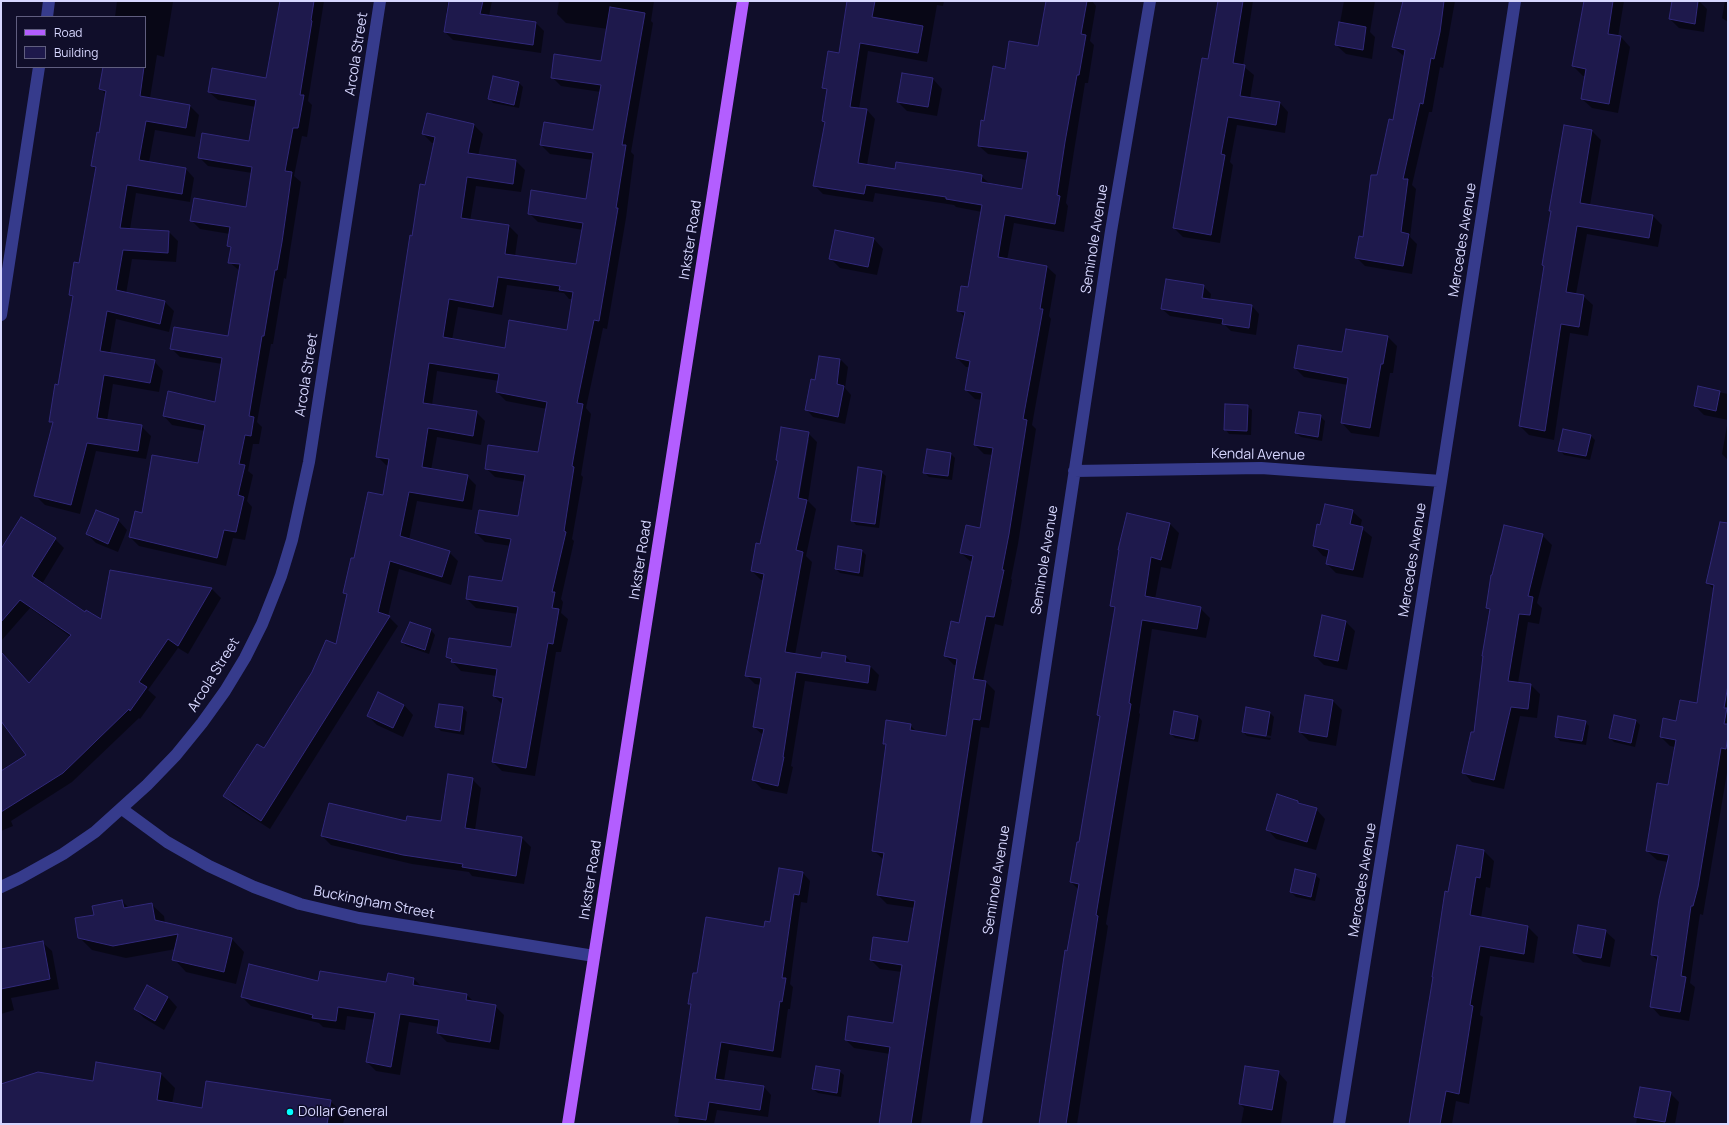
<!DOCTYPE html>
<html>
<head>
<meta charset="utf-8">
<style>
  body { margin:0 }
  #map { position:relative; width:1729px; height:1125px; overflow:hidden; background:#100e2a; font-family:Manrope,sans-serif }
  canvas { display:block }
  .frame { position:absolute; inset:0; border:2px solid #d7d7ff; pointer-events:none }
  .legend { position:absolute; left:16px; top:16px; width:130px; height:52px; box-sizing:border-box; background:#100e2a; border:1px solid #605e7f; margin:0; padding:5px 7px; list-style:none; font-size:12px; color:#d7d7ff }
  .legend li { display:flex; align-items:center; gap:8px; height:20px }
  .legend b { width:20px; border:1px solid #605e7f }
</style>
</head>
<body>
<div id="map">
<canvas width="1729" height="1125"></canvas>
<div class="frame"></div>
<ul class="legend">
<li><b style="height:5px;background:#b35eff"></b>Road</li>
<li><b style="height:11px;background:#1e194c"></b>Building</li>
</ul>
</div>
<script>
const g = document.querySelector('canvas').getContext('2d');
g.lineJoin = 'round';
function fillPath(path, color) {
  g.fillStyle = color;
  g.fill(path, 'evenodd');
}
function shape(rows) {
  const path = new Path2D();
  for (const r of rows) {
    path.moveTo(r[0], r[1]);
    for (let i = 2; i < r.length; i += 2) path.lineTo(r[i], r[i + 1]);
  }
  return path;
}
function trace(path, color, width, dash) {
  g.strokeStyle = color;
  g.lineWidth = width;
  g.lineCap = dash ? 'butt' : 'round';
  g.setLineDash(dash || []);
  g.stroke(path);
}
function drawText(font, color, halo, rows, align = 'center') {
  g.font = font + ' Manrope,sans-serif';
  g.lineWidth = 3;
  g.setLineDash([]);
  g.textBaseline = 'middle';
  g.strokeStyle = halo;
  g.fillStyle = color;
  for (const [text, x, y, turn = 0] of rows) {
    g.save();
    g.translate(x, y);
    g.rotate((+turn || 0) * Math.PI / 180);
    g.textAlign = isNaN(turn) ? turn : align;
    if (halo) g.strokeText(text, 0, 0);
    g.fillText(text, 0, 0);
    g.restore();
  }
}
fillPath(shape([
  [117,1,172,1,173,2,164,57,157,55,150,98,190,106,199,115,195,137,155,130,149,162,185,168,194,178,190,202,136,193,130,229,169,232,178,241,176,262,132,259,126,294,165,302,174,311,169,332,116,319,110,353,154,361,163,371,159,392,113,384,107,421,141,426,151,436,146,459,96,451,80,514,45,505,36,496,54,424,50,421,59,386,74,299,70,295,80,264,96,170,92,166,100,134,106,95,101,89,104,67,145,67,145,17,115,17],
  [280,1,324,1,308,101,312,105,307,137,302,136,294,176,301,182,290,251,286,279,284,278,273,344,271,344,257,422,262,427,259,444,253,444,248,471,253,475,247,501,252,507,245,540,233,538,226,566,139,546,130,537,143,514,199,464,205,431,172,425,164,416,215,403,222,364,180,357,171,348,229,338,240,271,229,262,231,249,228,246,230,234,200,229,191,220,246,208,252,173,208,166,199,157,250,142,256,107,218,100,209,92,267,79],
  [448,1,492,1,489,16,536,23,544,31,541,53,453,40,445,32,448,15,446,13],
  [559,1,654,1,651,21,653,23,631,152,634,155,626,218,607,329,603,328,586,408,591,414,581,475,583,477,572,539,574,541,561,599,563,602,561,613,568,619,561,652,556,652,535,776,502,771,493,762,503,705,494,696,497,676,461,671,448,657,512,648,518,614,476,608,467,599,503,582,511,546,485,542,476,533,519,517,525,482,495,477,486,468,539,453,547,409,506,401,497,392,499,381,437,371,432,405,476,412,485,421,481,445,437,437,431,470,467,476,476,485,472,510,417,501,409,540,449,552,458,561,451,585,399,569,388,616,398,626,270,829,233,805,224,796,264,750,336,645,348,596,344,593,355,560,384,496,389,466,386,465,377,456,413,237,435,143,432,143,423,134,427,115,474,125,483,134,478,156,516,161,525,170,521,192,476,186,470,221,509,226,518,235,515,256,577,265,583,230,538,222,529,213,587,200,593,160,550,154,541,145,594,131,601,92,561,86,552,77,602,62,608,29,566,23,557,14],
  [507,285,564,293,569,299,573,299,568,331,505,349,452,340,458,307,502,315],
  [848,1,944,1,943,6,937,5,927,62,868,51,859,109,867,110,875,119,867,165,896,170,981,176,990,184,1023,190,1028,160,988,154,979,146,984,122,1006,70,1039,47,1047,1,1092,1,1096,6,1090,41,1094,45,1088,83,1085,83,1074,151,1066,203,1068,206,1064,232,1014,223,1007,260,1047,267,1056,275,1049,316,1051,319,1032,425,1036,429,1018,544,1011,579,1012,580,1003,626,995,624,983,681,986,682,995,691,989,728,981,727,937,1012,921,1124,880,1124,890,1054,854,1048,846,1040,894,1024,902,972,880,969,871,960,909,943,915,908,887,904,878,895,884,860,873,850,887,746,884,744,910,725,918,733,946,737,957,665,954,665,945,656,960,624,973,562,970,561,961,553,981,529,993,455,984,454,975,445,982,400,975,399,966,390,970,367,966,367,957,358,965,317,958,310,969,288,982,212,956,207,954,205,875,193,873,202,823,194,814,185,825,123,823,121,828,92,823,88,840,54],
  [1219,1,1253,1,1243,66,1254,75,1250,98,1280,103,1288,112,1285,133,1237,125,1230,162,1233,165,1220,243,1183,237,1174,228,1209,60],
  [1344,1,1375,1,1370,32,1375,37,1372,59,1346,54,1336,45],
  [1417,1,1455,1,1443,68,1440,67,1432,112,1429,112,1412,185,1416,189,1410,237,1417,244,1412,274,1365,266,1356,257,1364,238,1377,177,1393,121,1405,57,1393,47],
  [1585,1,1624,1,1618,37,1621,37,1630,47,1618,113,1592,108,1582,99,1586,76,1583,76,1573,66],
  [1673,1,1699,1,1707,9,1704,32,1679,28,1670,19],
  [1725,1,1728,1,1728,22,1722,18],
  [933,79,942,89,937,116,907,111,898,102],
  [519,83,523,87,519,108,493,103,489,98],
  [1592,131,1601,140,1590,205,1653,216,1662,225,1658,247,1587,234,1576,294,1583,296,1593,305,1588,336,1570,333,1554,440,1529,435,1520,426,1544,267,1543,265,1552,212,1550,211],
  [836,232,874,239,883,249,877,275,840,268,830,258],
  [1203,286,1211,294,1210,300,1252,306,1259,314,1256,335,1231,331,1225,325,1170,316,1162,309],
  [1202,291,1204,291,1202,303],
  [1347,330,1388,337,1397,346,1393,373,1390,373,1379,437,1351,433,1342,423,1348,385,1304,377,1295,368,1343,353],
  [840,359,848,367,845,388,851,395,845,424,813,417,806,409,816,381],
  [1699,388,1728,394,1728,460,1722,454,1728,420,1704,415,1695,406],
  [1247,406,1252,410,1251,435,1229,434,1225,429],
  [1320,416,1325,421,1322,441,1301,437,1296,433],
  [808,433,817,442,808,501,816,509,806,556,812,562,795,655,822,659,846,657,853,664,870,666,879,675,876,691,805,681,791,766,793,767,787,794,762,789,753,780,763,735,754,727,761,685,755,684,746,675,764,580,761,580,752,571,761,545,779,462,777,460],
  [807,439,809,439,798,503,796,502],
  [1590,435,1595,440,1590,460,1564,455,1560,450],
  [951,454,955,458,952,480,929,477,924,472],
  [881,472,886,476,879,528,856,525,852,520],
  [1352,511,1362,520,1360,527,1372,537,1363,578,1336,573,1327,564,1328,557,1323,556,1314,546],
  [118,520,127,530,118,552,96,543,87,534],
  [1170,524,1179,533,1171,569,1161,567,1155,599,1200,608,1210,618,1206,638,1152,629,1139,713,1140,714,1106,924,1108,926,1077,1124,1039,1124,1053,1041,1051,1040,1065,951,1068,952,1079,890,1071,882,1080,843,1100,717,1098,715,1116,610,1111,606],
  [1542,535,1552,545,1537,603,1542,608,1539,624,1528,622,1518,683,1531,685,1540,694,1537,718,1520,716,1504,789,1472,782,1463,772,1475,734,1490,612,1487,608],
  [55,539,64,548,42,584,85,614,102,621,110,571,212,589,221,598,188,654,178,648,148,690,156,697,140,719,139,718,72,782,11,821,13,826,1,831,1,780,27,755,1,719,1,653,29,684,71,637,30,608,1,641,1,564],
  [862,551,866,555,863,577,840,573,836,569],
  [1728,552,1728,767,1703,915,1700,914,1690,983,1695,987,1689,1021,1660,1016,1651,1006,1658,961,1652,955,1668,862,1657,860,1647,851,1669,786,1675,747,1670,746,1661,737,1697,704,1715,590,1707,583],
  [1323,617,1346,622,1355,631,1347,670,1324,665,1315,656],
  [410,624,431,630,435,635,429,654,406,646,402,642],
  [1306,696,1333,701,1342,710,1336,746,1309,741,1300,732],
  [404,705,413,715,403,737,377,725,368,716],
  [463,708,467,712,464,735,441,731,437,727],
  [1247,709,1270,713,1274,717,1271,736,1246,732,1246,734,1271,738,1270,740,1247,736,1243,732],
  [1198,716,1202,721,1198,742,1175,738,1171,734],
  [1636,721,1640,725,1635,747,1614,742,1610,738],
  [1585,722,1589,726,1586,745,1560,741,1556,736],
  [472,779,481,788,475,830,522,838,531,847,524,884,472,876,469,872,412,864,331,845,322,836,407,822,442,823],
  [1298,801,1301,805,1316,809,1325,819,1316,850,1276,839,1267,829],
  [1458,846,1484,851,1494,861,1490,888,1486,887,1481,918,1528,927,1538,937,1534,963,1490,956,1480,1015,1483,1017,1469,1104,1456,1101,1452,1124,1410,1124],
  [803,873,810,881,807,903,801,902,790,984,793,987,790,1009,788,1009,781,1058,729,1050,724,1081,764,1087,771,1095,768,1117,717,1110,714,1124,678,1124,679,1119,676,1116,691,1006,689,1004,697,974,771,923],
  [1315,875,1320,879,1315,901,1296,897,1291,892],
  [122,901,129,908,151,904,164,916,165,924,232,939,244,952,236,984,186,972,174,959,176,949,126,958,92,950,79,937,95,915],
  [1605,931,1615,940,1610,967,1583,962,1574,953],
  [42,942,52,951,59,989,11,998,14,1010,1,1014,1,972],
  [414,979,422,987,467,995,475,1003,495,1006,504,1015,499,1050,447,1042,438,1033,439,1027,409,1022,400,1075,376,1071,367,1062,375,1020,347,1016,345,1030,323,1027,319,1023,251,1006,242,997,319,982,387,983],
  [168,997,177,1007,164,1030,144,1018,135,1009],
  [839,1071,844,1075,841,1097,818,1093,813,1089],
  [1278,1072,1287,1082,1281,1124,1241,1124,1244,1108,1240,1104],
  [161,1074,175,1088,172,1104,203,1109,330,1101,345,1115,343,1124,328,1124,330,1111,328,1111,326,1124,1,1124,1,1085,94,1082],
  [1670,1093,1679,1102,1675,1124,1636,1124,1637,1118,1635,1116]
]), '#0007');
const building = shape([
  [280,1,314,1,311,20,312,21,300,95,304,95,298,128,293,128,285,171,292,172,282,242,277,270,275,270,264,336,262,336,249,416,254,417,251,436,245,435,239,464,245,465,238,495,244,497,236,532,224,530,217,558,129,537,135,511,142,513,152,455,198,463,205,425,163,416,168,391,215,402,222,358,170,349,174,327,228,336,240,264,228,263,231,247,227,246,230,227,190,221,194,198,246,207,252,167,198,158,202,133,249,141,256,100,208,92,212,68,266,78,280,1],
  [449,1,483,1,480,14,536,22,533,45,444,32,449,1],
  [847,1,875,1,872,17,923,26,918,53,860,43,850,107,867,109,858,163,895,169,896,162,958,171,982,175,981,182,1022,189,1028,152,978,146,981,120,984,121,993,66,1005,69,1009,41,1038,46,1046,1,1087,1,1081,34,1086,35,1079,75,1077,75,1065,142,1057,195,1060,196,1055,224,1005,215,998,257,1047,266,1040,309,1043,309,1023,419,1027,420,1009,534,1002,570,1004,570,994,617,986,616,973,679,986,681,980,720,973,719,911,1124,879,1124,890,1047,845,1040,848,1016,893,1023,902,965,870,960,873,937,908,942,915,901,877,895,884,853,872,851,886,744,883,744,886,720,911,724,910,730,946,736,957,659,944,656,951,621,959,623,973,556,960,553,966,525,980,528,993,448,974,445,982,393,965,390,970,361,956,358,965,312,957,311,961,286,968,287,982,205,946,199,946,197,866,185,864,194,813,186,825,122,822,121,827,89,822,88,828,51,839,53,847,1],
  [1218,1,1243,1,1233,63,1245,65,1240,96,1280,102,1276,125,1228,117,1221,154,1225,155,1211,235,1173,228,1202,58,1208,59,1218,1],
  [1403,1,1444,1,1440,32,1434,59,1431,58,1423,104,1420,103,1403,179,1408,179,1401,232,1409,234,1403,266,1355,258,1359,236,1363,237,1371,175,1377,175,1389,119,1393,120,1405,50,1392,47,1403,1],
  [1584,1,1613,1,1608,34,1621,36,1609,104,1581,99,1586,69,1572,66,1584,1],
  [1672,1,1698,1,1695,24,1669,19,1672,1],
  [610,7,645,13,622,145,626,145,616,208,618,208,599,321,594,320,577,403,583,404,572,466,574,467,564,531,566,532,552,592,555,592,552,608,559,609,553,644,548,643,526,768,492,762,503,698,493,696,497,669,451,662,452,659,446,657,449,638,511,647,518,607,466,599,469,576,502,581,511,539,475,533,479,510,518,516,525,475,485,469,488,445,538,452,547,402,496,392,499,374,429,363,423,403,477,411,473,436,428,428,422,467,468,475,463,501,409,492,400,536,450,551,442,577,390,561,378,612,390,616,261,821,223,796,257,744,264,748,312,672,326,640,336,644,347,594,343,593,351,558,354,558,368,492,383,495,389,459,376,457,410,235,412,236,420,184,425,185,435,137,422,134,427,113,474,124,468,153,516,160,513,184,467,177,461,218,509,225,505,254,576,264,583,223,528,214,531,190,586,199,593,153,540,145,544,122,593,130,601,85,551,78,554,54,601,61,610,7],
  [498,277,560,286,559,290,573,292,567,330,509,320,505,348,443,337,449,299,493,307,498,277],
  [1339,22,1366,27,1363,50,1335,45,1339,22],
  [103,67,144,67,140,96,190,105,186,128,146,121,139,160,186,168,182,194,127,185,120,228,169,231,168,253,123,250,116,290,165,301,160,324,107,311,100,351,155,360,150,383,104,375,97,418,142,425,138,451,87,443,71,505,34,496,53,422,49,422,55,384,58,385,73,296,69,295,74,262,79,263,96,167,91,166,97,132,99,133,106,91,99,89,103,67],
  [902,73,933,78,928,107,897,102,902,73],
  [493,76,519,82,514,105,488,99,493,76],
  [1564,125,1592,130,1580,203,1653,215,1649,238,1577,226,1566,292,1584,295,1579,327,1561,324,1545,431,1519,426,1544,266,1542,265,1551,211,1549,211,1564,125],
  [835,230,874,238,868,267,829,259,835,230],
  [1166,279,1204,285,1202,298,1252,305,1249,328,1222,324,1223,319,1161,309,1166,279],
  [1346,329,1388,336,1383,364,1381,364,1370,428,1341,423,1348,378,1294,368,1298,345,1342,352,1346,329],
  [819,356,840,359,837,384,844,386,838,417,805,410,811,379,815,380,819,356],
  [1698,386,1720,391,1716,411,1694,406,1698,386],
  [1225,404,1248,405,1247,431,1224,430,1225,404],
  [1299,412,1321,415,1318,437,1295,433,1299,412],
  [781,427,809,432,798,498,807,500,796,550,803,552,785,652,821,658,822,652,846,656,845,662,870,666,868,683,796,672,783,757,784,757,778,786,752,780,764,729,753,727,761,678,745,676,764,574,751,571,756,543,760,544,778,461,776,460,781,427],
  [1563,429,1591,435,1586,456,1558,451,1563,429],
  [927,449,951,453,948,476,923,473,927,449],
  [858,467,882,471,875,524,851,521,858,467],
  [1325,504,1353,510,1350,524,1363,527,1353,570,1326,564,1329,550,1313,546,1317,524,1320,525,1325,504],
  [96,510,119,519,108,544,86,534,96,510],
  [1127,513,1170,523,1161,560,1151,557,1145,596,1201,607,1197,629,1142,620,1129,703,1131,704,1096,915,1098,916,1066,1124,1039,1124,1065,950,1067,951,1079,884,1070,882,1077,842,1079,842,1100,716,1097,715,1115,607,1110,606,1119,550,1118,550,1127,513],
  [21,517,56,538,32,576,85,612,86,610,101,619,110,570,212,588,178,646,168,639,139,682,147,687,130,711,129,709,63,773,1,812,1,771,26,755,1,721,1,652,29,683,71,635,20,600,1,622,1,549,21,517],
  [1720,522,1728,523,1728,685,1724,708,1727,708,1724,724,1728,724,1728,736,1726,749,1721,748,1698,887,1693,906,1691,906,1681,976,1686,977,1680,1012,1650,1007,1658,956,1651,955,1659,899,1669,855,1646,851,1657,783,1668,785,1676,740,1660,737,1663,718,1676,721,1680,700,1697,703,1714,585,1706,583,1720,522],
  [1504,525,1543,534,1528,596,1533,597,1530,615,1519,614,1508,681,1531,684,1528,709,1511,707,1494,780,1462,773,1471,732,1474,732,1483,656,1482,656,1490,609,1486,608,1491,575,1492,575,1504,525],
  [838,546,862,550,859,573,835,569,838,546],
  [1322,615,1346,621,1338,661,1314,656,1322,615],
  [410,622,431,629,425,650,401,642,410,622],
  [378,692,404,705,393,728,367,716,378,692],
  [1305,695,1333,700,1327,737,1299,732,1305,695],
  [439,704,463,707,460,731,435,727,439,704],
  [1246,707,1270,712,1266,736,1242,732,1246,707],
  [1174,711,1198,716,1194,739,1170,734,1174,711],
  [1614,715,1636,720,1631,743,1609,738,1614,715],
  [1558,716,1586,721,1582,741,1555,737,1558,716],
  [448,774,473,778,465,828,522,837,516,876,462,867,463,864,403,855,321,836,329,803,406,821,407,816,441,821,448,774],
  [1277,794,1298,801,1298,803,1317,808,1307,842,1266,830,1277,794],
  [1457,845,1484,850,1480,878,1476,877,1470,915,1528,926,1524,954,1480,946,1470,1005,1473,1006,1459,1094,1446,1091,1440,1124,1409,1124,1433,977,1432,977,1445,891,1448,892,1457,845],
  [779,868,803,872,799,895,794,894,782,978,786,978,782,1002,780,1001,773,1051,721,1042,715,1079,764,1086,760,1110,709,1102,706,1120,675,1116,691,1004,688,1004,693,973,697,973,706,917,764,927,765,921,770,922,779,868],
  [1295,869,1316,874,1311,897,1290,892,1295,869],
  [122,900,124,908,152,903,155,920,232,938,224,972,172,960,178,934,113,946,78,938,75,918,94,915,92,906,122,900],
  [1578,925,1606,930,1601,958,1573,953,1578,925],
  [43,941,50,979,1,989,1,949,43,941],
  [249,964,318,981,320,971,386,982,388,973,414,978,413,985,467,994,466,1000,496,1005,490,1042,437,1033,439,1020,400,1014,391,1067,366,1062,375,1013,338,1007,336,1021,312,1018,313,1015,241,997,249,964],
  [147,985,168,997,155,1021,134,1009,147,985],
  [96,1062,161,1073,157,1100,202,1108,206,1081,331,1100,327,1124,1,1124,1,1084,38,1072,93,1081,96,1062],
  [816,1066,840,1070,837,1093,812,1089,816,1066],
  [1245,1066,1279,1071,1272,1110,1239,1104,1245,1066],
  [1640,1087,1671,1092,1665,1122,1634,1117,1640,1087]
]);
fillPath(building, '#1e194c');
trace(building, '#31297a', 1);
trace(shape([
  [47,17,49,1],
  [1,315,39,67],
  [1074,471,1261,468,1441,481],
  [122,809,167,842,209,866,254,887,300,904,359,918,594,956],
  [1,887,20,878,63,854,95,832,147,785,176,755,202,723,225,691,245,658,262,624,281,576,292,540,309,462,380,1],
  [976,1124,1111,231,1150,1],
  [1339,1124,1441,481,1515,1]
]), '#363b8c', 12);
trace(shape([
  [568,1124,743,1]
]), '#b35eff', 12);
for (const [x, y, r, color] of [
  [290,1112,4,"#03ffff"]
]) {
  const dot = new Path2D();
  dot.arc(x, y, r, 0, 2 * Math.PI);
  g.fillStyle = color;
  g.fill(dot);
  trace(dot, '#100e2a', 1.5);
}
drawText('14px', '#d7d7ff', '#100e2a', [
  ["Arcola Street",357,54,-81],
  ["Seminole Avenue",1095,239,-81],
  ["Inkster Road",691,240,-81],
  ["Mercedes Avenue",1463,240,-81],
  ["Arcola Street",307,375,-81],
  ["Kendal Avenue",1258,455,1],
  ["Inkster Road",641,560,-81],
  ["Seminole Avenue",1045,560,-81],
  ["Mercedes Avenue",1413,560,-81],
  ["Arcola Street",214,675,-58],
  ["Inkster Road",591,880,-81],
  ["Seminole Avenue",997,880,-81],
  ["Mercedes Avenue",1363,880,-81],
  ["Buckingham Street",374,903,11]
]);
drawText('14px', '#d7d7ff', '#100e2a', [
  ["Dollar General",298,1112]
], 'left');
</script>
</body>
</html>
